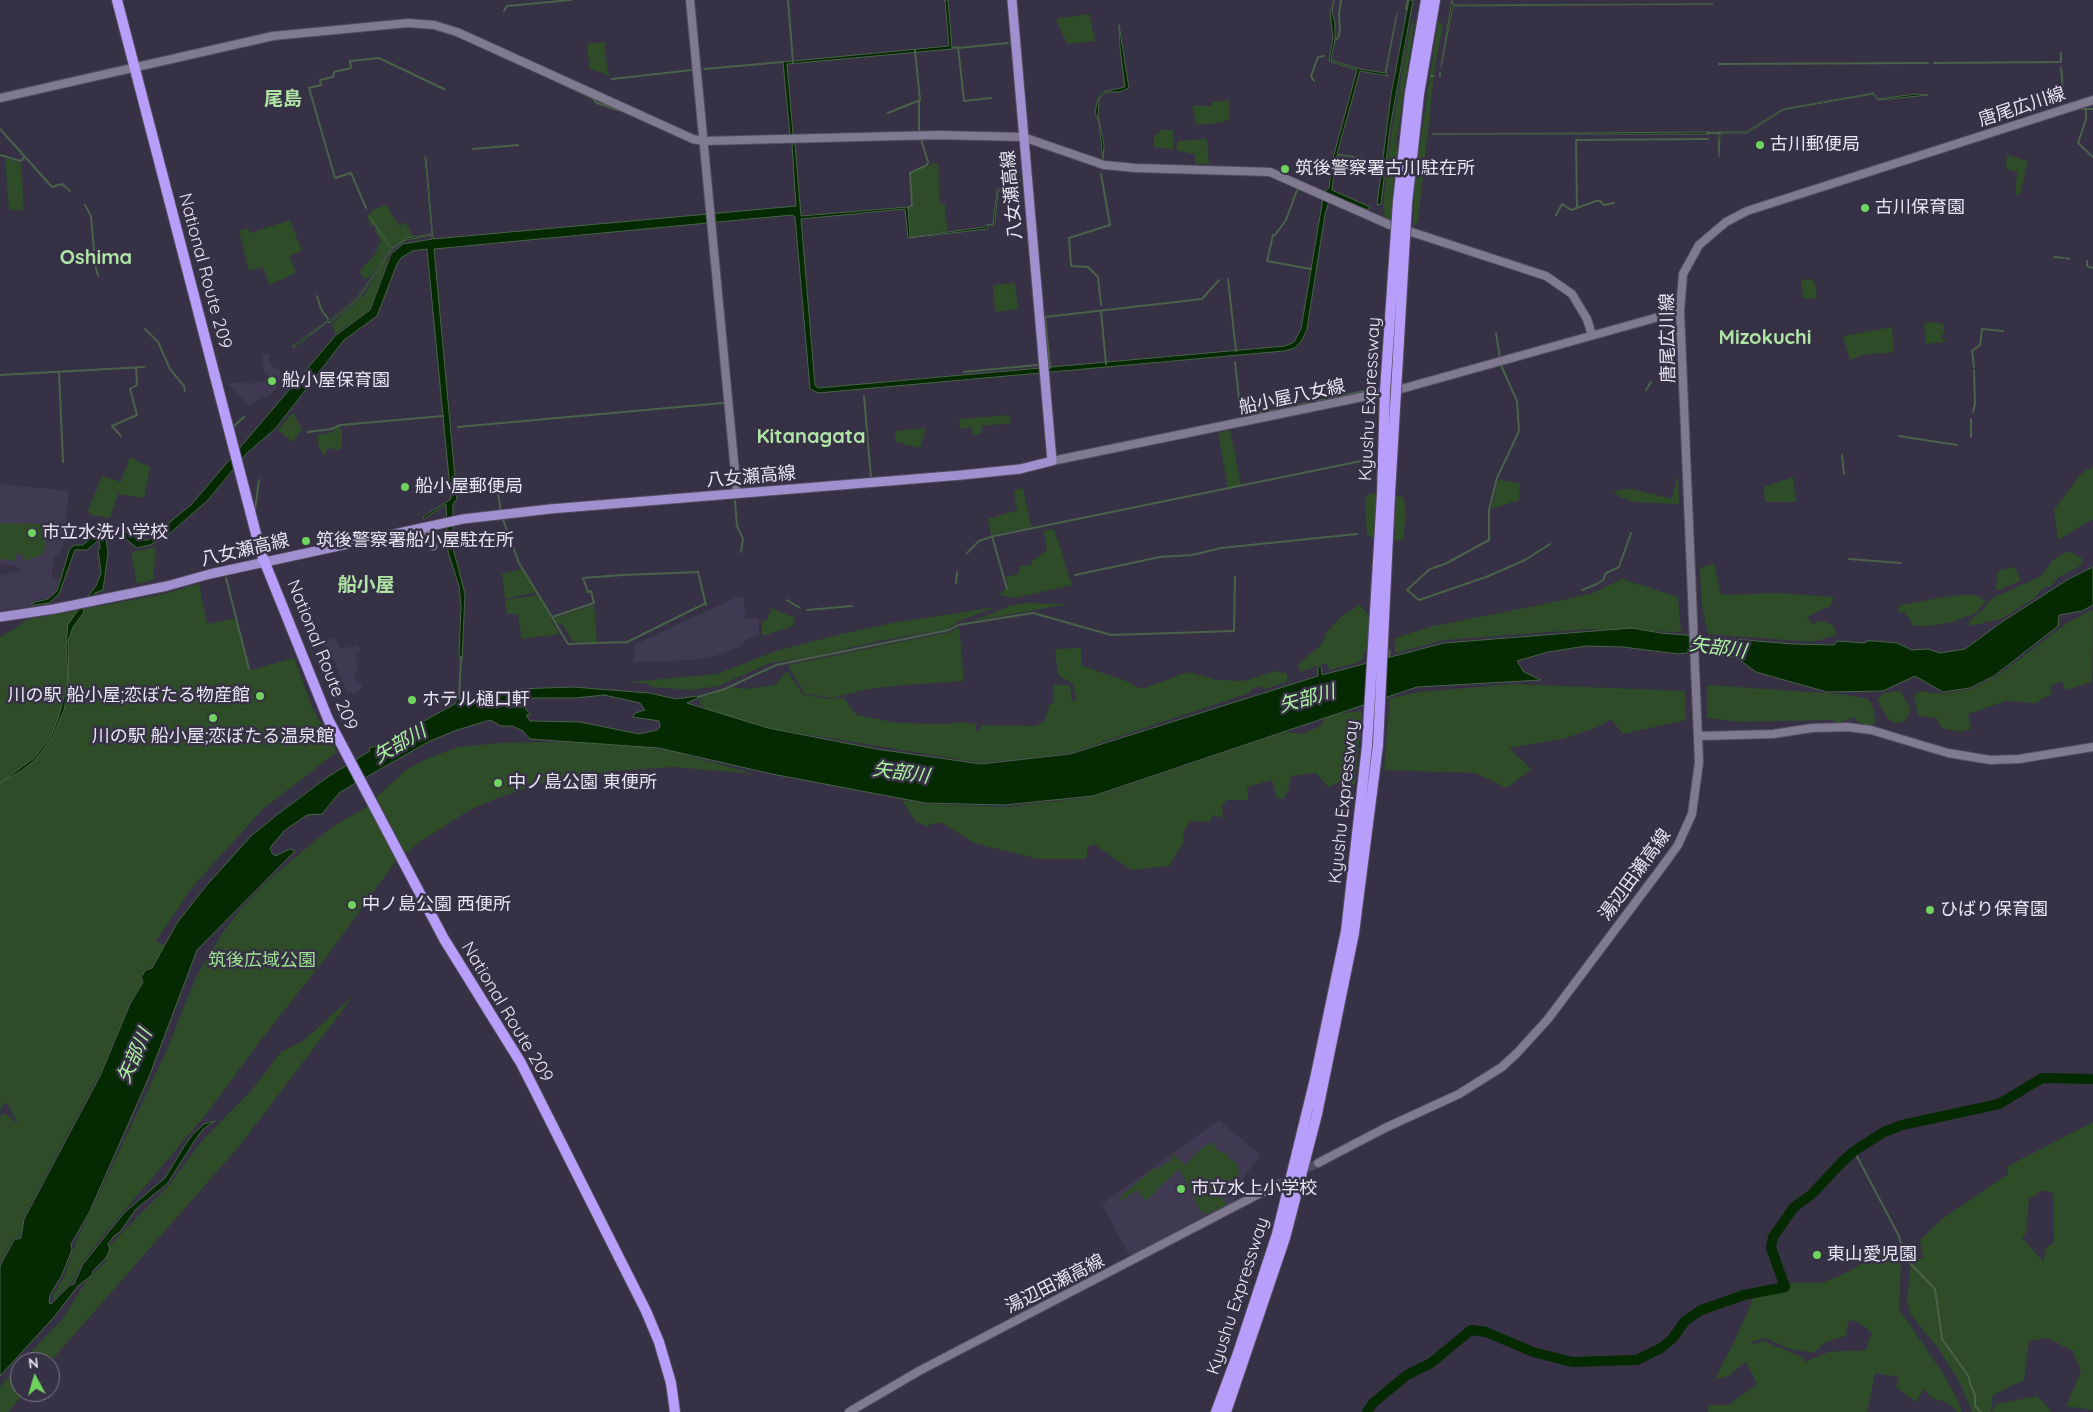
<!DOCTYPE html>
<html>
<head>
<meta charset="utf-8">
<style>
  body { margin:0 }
  #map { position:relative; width:2093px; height:1412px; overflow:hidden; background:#363144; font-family:Quicksand,sans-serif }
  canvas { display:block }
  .north { position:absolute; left:10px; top:1352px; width:50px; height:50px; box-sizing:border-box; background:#363144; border:1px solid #7e798a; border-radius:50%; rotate:354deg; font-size:14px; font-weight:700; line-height:20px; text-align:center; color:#e9e6f3 }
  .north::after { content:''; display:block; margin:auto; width:18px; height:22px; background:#70d35f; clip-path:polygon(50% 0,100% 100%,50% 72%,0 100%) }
</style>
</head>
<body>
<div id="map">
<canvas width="2093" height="1412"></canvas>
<div class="north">N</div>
</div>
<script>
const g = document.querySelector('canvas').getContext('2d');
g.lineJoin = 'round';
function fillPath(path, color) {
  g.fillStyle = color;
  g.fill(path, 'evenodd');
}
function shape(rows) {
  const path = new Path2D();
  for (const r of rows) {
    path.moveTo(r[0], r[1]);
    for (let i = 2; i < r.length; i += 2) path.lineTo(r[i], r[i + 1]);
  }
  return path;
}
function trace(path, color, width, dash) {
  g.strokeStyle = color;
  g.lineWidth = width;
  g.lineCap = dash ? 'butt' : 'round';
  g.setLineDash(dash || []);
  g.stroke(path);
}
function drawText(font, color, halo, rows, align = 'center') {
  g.font = font + ' Quicksand,"Noto Sans JP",sans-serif';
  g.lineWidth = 5;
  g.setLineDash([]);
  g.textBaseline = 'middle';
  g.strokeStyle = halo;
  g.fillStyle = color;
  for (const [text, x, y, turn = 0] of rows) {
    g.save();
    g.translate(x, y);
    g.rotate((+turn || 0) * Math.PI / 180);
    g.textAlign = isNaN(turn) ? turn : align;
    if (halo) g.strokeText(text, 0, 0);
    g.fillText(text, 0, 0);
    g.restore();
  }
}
fillPath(shape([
  [262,354,269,354,270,363,277,370,280,369,281,378,276,388,266,399,263,396,249,406,227,383,247,382,248,384,268,380,267,373,264,373],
  [0,484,69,491,63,548,53,559,52,578,59,581,55,592,48,598,32,601,31,603,34,606,0,611,0,575,20,571,19,567,0,564],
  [737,597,744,597,745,619,759,619,759,635,744,640,743,644,733,650,714,656,692,660,634,662,634,645],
  [334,637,341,649,357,645,361,651,355,654,359,669,355,673,355,680,360,682,362,688,357,693,347,693,330,651,322,645,326,640],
  [1219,1120,1261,1155,1246,1174,1233,1203,1131,1258,1102,1204]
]), '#403952');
fillPath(shape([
  [1089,14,1095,41,1067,44,1056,19],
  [1415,20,1396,143,1398,149,1392,222,1385,219,1383,206,1390,142,1407,43,1411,24],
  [1438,21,1443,25,1435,66,1418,220,1415,226,1413,226,1414,185],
  [605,42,606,60,609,76,595,70,590,70,587,44],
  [1229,100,1229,120,1211,124,1196,124,1192,106,1212,106,1212,102],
  [1160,130,1173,130,1173,149,1154,147,1154,136,1160,133],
  [1207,139,1209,164,1195,164,1195,153,1192,154,1176,150,1178,141],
  [2007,155,2028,161,2020,194,2015,195,2017,172,2006,169],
  [5,158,21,163,24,210,9,210],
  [938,162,940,204,945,204,947,231,910,236,908,208,913,205,910,173],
  [386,205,399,226,405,222,413,236,393,246,370,277,364,279,360,272,362,268,374,256,381,241,375,231,376,229,374,225,371,226,367,217,372,210],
  [290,220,302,251,289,256,296,273,269,285,263,267,249,271,239,231,248,228,250,233],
  [385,260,387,262,369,310,335,334,332,324,364,295],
  [1810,279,1815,283,1817,298,1803,299,1801,280],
  [1015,283,1018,309,995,312,993,285],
  [1931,322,1943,324,1945,333,1942,334,1942,339,1945,339,1945,342,1926,344,1924,324],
  [1892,327,1894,352,1863,355,1850,360,1843,336],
  [293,412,302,430,292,442,278,430],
  [1010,415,1010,423,982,426,982,434,973,435,971,427,960,429,959,419],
  [336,427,342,429,342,447,339,450,328,448,324,456,318,446,318,435,333,432],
  [926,428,920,448,896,442,895,431],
  [1230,430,1241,485,1228,488,1218,433],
  [130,457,150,467,144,498,118,494,110,518,90,515,88,511,102,476,121,482],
  [2093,466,2093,519,2058,540,2054,510,2081,474],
  [1678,473,1679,504,1635,502,1621,498,1613,491,1632,489,1672,499],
  [1793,477,1796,502,1765,502,1764,487],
  [1498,480,1520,483,1519,500,1491,509],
  [1023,488,1031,527,991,535,988,519,1017,510,1014,491],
  [1376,493,1375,539,1367,535,1365,500,1369,494],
  [1396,495,1401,496,1404,499,1406,512,1403,540,1394,540],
  [0,523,47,524,44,554,25,561,21,554,16,554,15,561,0,559],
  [1054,529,1072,585,1014,598,998,595,1008,588,1006,577,1019,574,1019,566,1032,565,1032,561,1047,550,1044,531],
  [156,547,153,580,137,584,131,552],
  [2068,551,2082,558,2082,565,2059,577,2050,587,2045,587,2040,591,2035,598,2001,619,1969,626,1969,621,1983,610,1991,599,2041,576,2053,560],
  [1714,564,1721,595,1778,593,1834,597,1830,606,1807,617,1812,624,1821,621,1833,625,1837,635,1812,642,1708,634,1702,605,1700,568],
  [2015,567,2020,581,1996,591,1998,571],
  [522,569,536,592,505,599,502,574],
  [1622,579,1678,597,1681,632,1588,629,1445,640,1395,653,1395,638,1429,627,1559,601,1593,593],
  [199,584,207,624,236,618,250,670,294,658,313,709,337,752,263,809,194,885,156,941,165,946,151,967,147,968,140,977,142,982,130,1002,102,1069,23,1218,20,1237,13,1239,0,1263,0,1118,2,1114,6,1114,18,1124,8,1104,4,1103,0,1111,0,637,21,625,25,620,164,594],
  [539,595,559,634,522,639,518,614,507,614,505,600],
  [1957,595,1976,595,1986,601,1976,613,1952,622,1930,626,1912,626,1910,618,1905,616,1906,613,1898,612,1899,605],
  [1026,603,1069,604,973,621,1010,606],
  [594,605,597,643,574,642,561,623,556,624,554,618],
  [1360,605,1371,618,1368,647,1360,662,1330,670,1326,663,1300,672,1298,665,1323,643,1326,633,1342,616],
  [997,607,961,620,948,629,879,641,810,657,770,663,718,686,691,690,652,687,648,684,629,682,717,674,776,651,837,635,892,623],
  [771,608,795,618,793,626,762,636,762,621,767,620],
  [2093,609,2092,682,2065,690,2062,681,2050,686,2051,694,2036,703,2006,701,1968,714,1971,729,1959,732,1942,728,1936,718,1918,716,1914,695,1920,691,1944,694,1971,689,1997,676,2067,623],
  [959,627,964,681,904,685,868,689,832,698,804,693,788,665,950,632],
  [1081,648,1082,666,1129,682,1136,687,1145,688,1188,672,1217,680,1243,681,1277,671,1287,674,1287,682,1264,689,1259,686,1249,691,1249,693,1070,753,981,763,768,728,709,711,699,703,701,698,733,687,745,689,775,685,787,671,802,694,826,699,844,698,856,715,897,723,949,724,961,722,977,724,975,731,980,732,981,725,1034,726,1044,722,1050,704,1059,703,1053,703,1054,685,1070,685,1072,701,1066,702,1076,701,1073,684,1058,675,1055,649],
  [1513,684,1685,691,1686,720,1623,734,1611,719,1598,727,1562,739,1509,748,1531,769,1507,788,1475,773,1384,770,1390,698,1419,692],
  [1707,685,1841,694,1869,699,1874,711,1875,723,1868,727,1861,727,1854,717,1838,723,1831,720,1741,722,1707,718],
  [1900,691,1911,709,1905,721,1896,723,1888,719,1877,700,1884,693],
  [1362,711,1355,785,1342,781,1328,787,1316,773,1291,776,1289,787,1284,798,1277,799,1272,780,1247,787,1248,800,1227,800,1222,806,1223,818,1213,815,1210,822,1191,821,1184,831,1183,843,1169,866,1131,870,1094,844,1088,847,1086,859,1039,859,974,843,942,823,930,824,928,827,915,821,902,800,925,804,1004,807,1093,797,1286,732,1302,734,1320,726,1328,715],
  [545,742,614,743,671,751,754,774,673,767,615,771,542,783,500,797,470,810,421,841,395,862,328,955,261,1040,207,1113,102,1237,82,1263,73,1281,54,1299,52,1297,64,1277,76,1242,167,1050,196,977,223,932,241,909,264,884,310,845,334,826,365,808,406,770,426,759,458,747,500,743],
  [354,995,241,1144,50,1362,21,1362,62,1320,85,1283,106,1261,110,1245,170,1184,200,1143,251,1091,281,1052,303,1041],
  [2093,1122,2093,1410,2066,1406,2081,1372,2073,1351,2048,1338,2029,1341,2024,1380,1993,1395,1991,1412,1972,1412,1959,1381,1938,1348,1910,1314,1907,1300,1911,1263,1923,1257,1920,1240,1942,1219,2008,1174,2008,1166],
  [2043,1190,2053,1193,2054,1243,2045,1248,2044,1262,2022,1238,2026,1233,2029,1199],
  [1212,1142,1218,1151,1227,1154,1231,1161,1235,1161,1239,1171,1237,1176,1228,1182,1221,1196,1227,1205,1205,1214,1200,1210,1179,1168,1146,1201,1137,1190,1121,1201,1120,1197,1154,1168,1157,1169,1173,1159,1171,1155,1174,1154,1185,1166,1197,1152],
  [1892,1251,1899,1253,1901,1258,1899,1309,1942,1372,1955,1395,1962,1412,1958,1412,1948,1403,1932,1398,1924,1389,1916,1402,1896,1387,1899,1377,1875,1373,1867,1412,1708,1412,1709,1405,1728,1405,1757,1384,1746,1361,1729,1376,1715,1379,1736,1338,1755,1294,1796,1282,1821,1283,1842,1275,1875,1256],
  [1849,1320,1859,1322,1872,1333,1866,1350,1828,1352,1805,1362,1804,1358,1764,1341,1751,1345,1752,1342,1765,1338,1790,1349,1814,1353,1824,1343,1845,1336],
  [20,1363,20,1392,25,1392,8,1412,0,1412,0,1387],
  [2037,1396,2052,1412,1992,1412,1996,1404]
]), '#2e4c28');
const water = shape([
  [945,0,948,0,952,49,787,64,793,134,790,135,783,62,949,46,945,0],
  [1334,0,1332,13,1335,23,1335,40,1331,60,1359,69,1385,73,1397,13,1386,74,1388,76,1360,71,1337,154,1375,160,1337,155,1335,163,1332,190,1370,207,1368,210,1331,195,1325,214,1307,329,1302,340,1295,348,1284,351,818,393,810,389,795,217,792,215,434,249,457,499,453,504,453,548,465,594,462,661,459,655,461,607,459,586,448,552,446,504,424,519,423,517,451,499,427,249,412,251,401,258,397,264,377,316,344,340,276,428,246,454,208,500,169,534,150,545,137,548,125,538,119,536,106,538,108,553,103,590,95,593,83,610,84,612,73,627,68,641,69,686,64,710,53,736,35,760,21,771,0,783,34,758,51,736,58,719,68,683,66,646,68,624,96,586,101,573,98,549,100,548,99,540,87,550,75,550,59,594,49,603,35,605,31,603,48,599,57,591,70,548,75,545,83,545,91,538,84,537,84,535,130,529,138,540,148,540,191,505,336,335,370,310,391,254,403,244,432,239,432,235,406,240,393,248,359,298,330,323,327,322,295,347,292,347,327,321,329,322,358,297,391,249,369,216,392,248,407,238,432,234,425,157,426,157,433,239,796,206,792,144,795,144,801,216,908,207,910,237,985,227,986,225,993,224,997,190,1021,180,998,191,995,222,993,225,988,225,987,229,908,238,905,209,801,219,815,385,818,388,1285,346,1294,342,1301,329,1324,192,1329,188,1332,162,1357,70,1329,61,1333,38,1330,13,1334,0],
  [1409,0,1413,0,1390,128,1381,204,1377,205,1391,95,1409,0],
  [1452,0,1453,5,1713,4,1453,6,1441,67,1452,0],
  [1119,25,1129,88,1119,92,1106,92,1099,99,1098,114,1104,146,1103,159,1099,123,1095,112,1098,99,1103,92,1125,87,1120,48,1119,25],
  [1873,93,1878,99,1916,94,1928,95,1878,100,1873,94,1783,110,1747,133,1720,133,1719,157,1718,132,1746,132,1783,109,1873,93],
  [1710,132,1710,134,1432,134,1710,132],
  [2093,567,2093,605,2082,611,2059,615,2058,626,1994,676,1970,688,1943,692,1915,676,1883,691,1827,692,1756,672,1737,658,1709,650,1678,654,1623,647,1586,646,1548,652,1517,661,1524,672,1541,680,1417,687,1093,796,1004,805,925,803,772,774,659,748,530,739,523,731,512,726,501,726,490,720,457,730,430,741,354,784,339,793,322,814,307,815,284,831,270,848,272,853,275,856,290,849,295,851,197,950,149,1077,89,1213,71,1244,72,1250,62,1275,50,1295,49,1303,51,1304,70,1285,74,1284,83,1264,124,1213,165,1178,185,1145,193,1134,204,1124,215,1121,203,1129,195,1140,168,1183,136,1209,120,1232,114,1236,108,1244,110,1249,106,1258,93,1271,92,1275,78,1286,54,1317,0,1376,0,1266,14,1240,21,1238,24,1219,100,1076,130,1004,143,982,141,977,146,970,152,968,177,923,206,886,251,836,278,814,329,776,370,751,369,748,380,745,455,704,457,699,467,699,518,689,573,687,649,693,676,699,697,696,698,698,687,703,768,728,876,749,981,764,1070,754,1318,676,1318,667,1321,666,1322,675,1444,643,1632,628,1661,633,1793,644,1834,645,1837,641,1865,643,1866,641,1875,641,1897,643,1912,650,1928,649,1940,653,1965,649,2002,622,2067,580,2093,567],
  [604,695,640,703,645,710,635,713,633,717,659,721,660,727,657,730,639,734,580,722,530,721,526,715,531,715,524,707,511,707,514,701,528,698,576,698,604,695]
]);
fillPath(water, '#052900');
trace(water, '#496249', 1);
trace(shape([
  [788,0,793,62],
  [1406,9,1408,0],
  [504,11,507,6,571,0],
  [1335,40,1338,38,1340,30,1339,14,1341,0],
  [953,48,958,47,964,101,991,98],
  [958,48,1008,43],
  [1934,63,2061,62,2061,53],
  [1719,64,1928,63],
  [2061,68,2064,100],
  [704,69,783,62],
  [1431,76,1434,76],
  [1440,76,1440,73],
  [612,79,692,70],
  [556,81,592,98,597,103,621,111],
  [1314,81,1311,76,1318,57,1324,56],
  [919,101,919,130],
  [2082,109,2093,109],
  [2086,109,2086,119,2078,143,2093,157],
  [888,113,920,100,915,50],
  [0,129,52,187,62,184,70,191],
  [1707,133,1720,133],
  [473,149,518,145],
  [0,155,21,161,24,157],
  [1297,190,1286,220,1275,235,1273,235,1267,261,1311,269],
  [85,205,91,216,94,250,92,252,98,276],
  [366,208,351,173,335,178,309,88,321,85,320,80,333,77,334,72,351,68,350,61,379,58,444,89],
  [908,208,912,205,910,173,927,165,928,162,921,139],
  [1577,208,1576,140,1708,139],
  [1556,215,1562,204,1571,210,1596,201,1600,201,1604,205,1614,203],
  [2054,257,2063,258],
  [2066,258,2069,259],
  [2087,261,2087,266,2093,268],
  [1228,279,1236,351],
  [317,296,321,309,328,319],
  [1101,305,1098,277,1088,267,1071,266,1069,238,1110,225,1101,174],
  [1101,311,1106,364],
  [145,329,158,342,170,369,184,386,185,391],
  [1496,333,1500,358],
  [1235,362,1241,417,1374,389,1374,386],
  [1974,367,1972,351,1980,345,1982,329,2003,331],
  [1050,368,1045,317,1202,299,1219,280],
  [59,372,63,462],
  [964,372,1037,365],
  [0,375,144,367],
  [1646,390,1651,382],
  [864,396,871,478],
  [1973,412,1975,404,1974,370],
  [234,426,244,417],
  [458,427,723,403],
  [308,432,331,429,341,425,443,416],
  [121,436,112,426,137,415,130,389,137,385,136,368],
  [1899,436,1957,445],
  [1971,437,1971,419],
  [1842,455,1844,474],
  [454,490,497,486,501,513],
  [735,501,737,526,743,539,741,552],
  [255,510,259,480],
  [502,517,519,563,552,617,594,603,591,591,588,592,583,578,623,575,698,572,706,605],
  [992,536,1007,589],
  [967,553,979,541,994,536,1371,459],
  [1849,559,1901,563],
  [1075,575,1160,557,1192,555,1221,548,1357,534],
  [226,578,249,669],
  [956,583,957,572],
  [1407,590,1430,569,1445,564,1489,540,1489,510,1497,478,1519,431,1517,401,1500,363],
  [1407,590,1419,600,1486,577,1525,560,1550,544],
  [1582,590,1597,584,1603,580,1606,573,1619,567,1631,533],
  [787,600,800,608],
  [807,610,852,606],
  [552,617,568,644,627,642,704,604],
  [1389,656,1390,651],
  [698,697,725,689,776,665,949,630,958,625,1033,613,1111,635,1234,631,1235,577],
  [459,699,461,657],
  [1854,1151,1898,1234,1906,1259,1935,1289,1942,1339,1969,1377,1970,1384,1975,1395,1975,1406,1981,1412]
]), '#496249', 2);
trace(shape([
  [1367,1412,1373,1403,1407,1375,1431,1363,1471,1330,1486,1332,1533,1352,1572,1362,1637,1360,1661,1348,1672,1339,1685,1321,1701,1310,1744,1295,1785,1287,1771,1248,1773,1237,1794,1207,1812,1194,1839,1165,1854,1151,1884,1132,1902,1125,1999,1104,2042,1078,2093,1079]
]), '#052900', 10);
trace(shape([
  [1276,1185,1318,1163]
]), '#514c5e', 8, [8, 4]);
const secondary = shape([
  [690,0,737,493],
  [0,98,273,36,408,23,434,25,457,32,693,139,703,141,938,135,1023,137,1104,165,1135,168,1270,172,1390,225,1546,276,1572,294,1587,319,1592,335],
  [1052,461,1401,389,1680,311],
  [423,527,433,546],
  [1699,736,1773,734,1812,728,1847,727,1871,730,1948,753,1990,760,2019,759,2093,747],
  [1318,1163,1385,1128,1459,1094,1502,1067,1518,1052,1548,1019,1665,863,1678,845,1692,814,1699,762,1680,311,1683,274,1699,245,1726,222,1747,211,2093,100],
  [849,1412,919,1371,1276,1185]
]);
const primary = shape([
  [0,617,54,609,167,586,210,574,463,519,550,509,962,475,1020,469,1052,461,1012,0]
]);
const highway = shape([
  [117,0,261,553,328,719,444,939,521,1063,646,1311,659,1342,671,1383,675,1412],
  [1398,202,1410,93,1426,0],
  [1407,203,1419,94,1435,0],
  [1216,1412,1238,1353,1277,1234,1315,1079,1346,931,1367,746,1382,494],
  [1226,1412,1285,1238,1317,1114,1354,933,1378,745,1390,494]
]);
trace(secondary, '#534e5e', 10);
trace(primary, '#534e5e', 11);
trace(highway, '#534e5e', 12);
trace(secondary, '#7f7a90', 8);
trace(primary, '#a190d0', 9);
trace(highway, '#b89efb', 10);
const highwayBridge = shape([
  [1382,494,1385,391,1398,202],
  [1390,494,1407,203]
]);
trace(highwayBridge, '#534e5e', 12, []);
trace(highwayBridge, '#b89efb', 10);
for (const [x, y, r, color] of [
  [1760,145,5,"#70d35f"],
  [1285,169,5,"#70d35f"],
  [1865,208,5,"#70d35f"],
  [272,381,5,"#70d35f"],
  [405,487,5,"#70d35f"],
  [32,533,5,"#70d35f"],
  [306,541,5,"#70d35f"],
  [260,696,5,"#70d35f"],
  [412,700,5,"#70d35f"],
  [213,718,5,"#70d35f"],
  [498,783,5,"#70d35f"],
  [352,905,5,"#70d35f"],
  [1930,910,5,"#70d35f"],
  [1181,1189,5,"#70d35f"],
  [1817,1255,5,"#70d35f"]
]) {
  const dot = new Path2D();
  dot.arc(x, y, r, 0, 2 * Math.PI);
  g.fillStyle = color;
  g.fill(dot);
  trace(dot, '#363144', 2);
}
drawText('18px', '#e9e6f3', '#363144', [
  ["唐尾広川線",2022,107,-18],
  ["八女瀬高線",1012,195,-95],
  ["National Route 209",205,271,75],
  ["唐尾広川線",1668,338,-91],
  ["船小屋八女線",1292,397,-12],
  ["Kyushu Expressway",1370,399,-87],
  ["八女瀬高線",751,477,-5],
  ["八女瀬高線",245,550,-13],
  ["National Route 209",322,655,68],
  ["Kyushu Expressway",1344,802,-84],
  ["湯辺田瀬高線",1635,875,-54],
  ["National Route 209",507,1012,59],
  ["湯辺田瀬高線",1055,1284,-27],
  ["Kyushu Expressway",1238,1296,-72]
]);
drawText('18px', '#e9e6f3', '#363144', [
  ["古川郵便局",1770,145],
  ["筑後警察署古川駐在所",1295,169],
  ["古川保育園",1875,208],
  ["船小屋保育園",282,381],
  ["船小屋郵便局",415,487],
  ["市立水洗小学校",42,533],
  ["筑後警察署船小屋駐在所",316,541],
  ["川の駅 船小屋;恋ぼたる物産館",250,696,"right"],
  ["ホテル樋口軒",422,700],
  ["川の駅 船小屋;恋ぼたる温泉館",213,737,"center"],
  ["中ノ島公園 東便所",508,783],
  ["中ノ島公園 西便所",362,905],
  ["ひばり保育園",1940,910],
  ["市立水上小学校",1191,1189],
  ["東山愛児園",1827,1255]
], 'left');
drawText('18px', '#9ee391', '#363144', [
  ["筑後広域公園",262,961]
]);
drawText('bold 19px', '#afe4a5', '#363144', [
  ["尾島",283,99],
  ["船小屋",366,585]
]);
drawText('italic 19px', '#aef4a2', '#363144', [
  ["矢部川",1718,648,8],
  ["矢部川",1307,699,-15],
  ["矢部川",400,744,-30],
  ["矢部川",901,773,8],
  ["矢部川",135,1056,-66]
]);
drawText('bold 20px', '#afe4a5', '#363144', [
  ["Oshima",96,258],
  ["Mizokuchi",1765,338],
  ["Kitanagata",811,437]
]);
</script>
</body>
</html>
